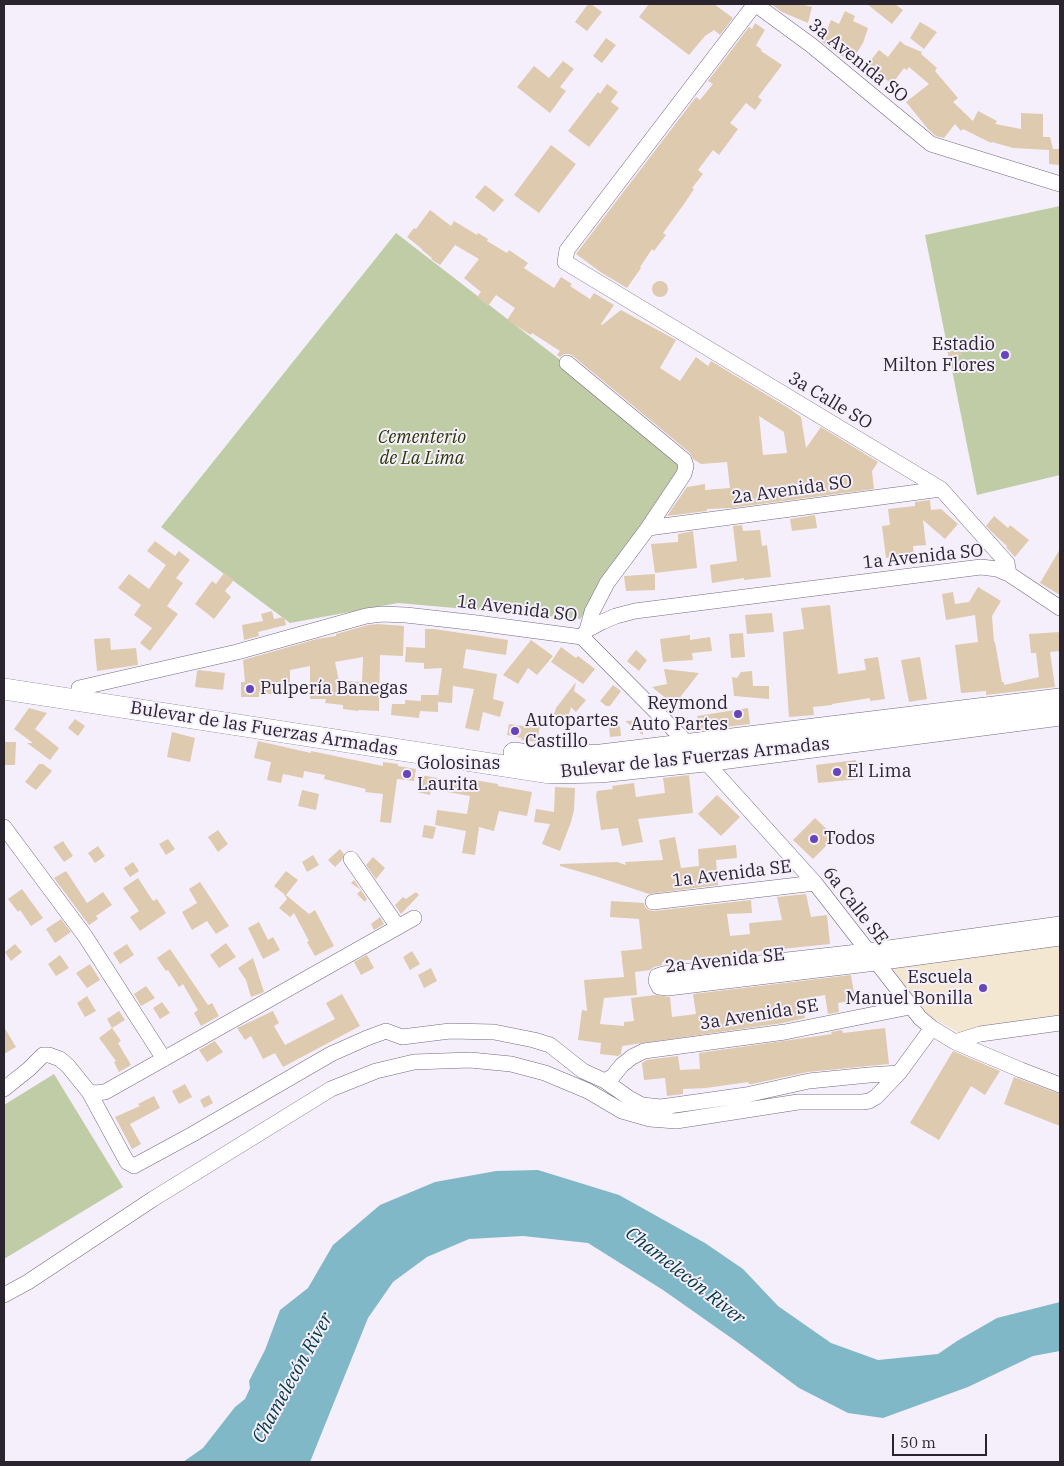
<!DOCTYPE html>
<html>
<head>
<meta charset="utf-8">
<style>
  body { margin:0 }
  #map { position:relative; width:1064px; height:1466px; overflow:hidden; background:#f5effb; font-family:"IBM Plex Serif",serif }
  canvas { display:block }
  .frame { position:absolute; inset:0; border:5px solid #2a242f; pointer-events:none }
  .scale { position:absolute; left:892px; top:1434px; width:95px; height:22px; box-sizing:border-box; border:2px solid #2a242f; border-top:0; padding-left:6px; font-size:15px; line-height:18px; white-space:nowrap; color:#2a242f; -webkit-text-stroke:4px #f5effb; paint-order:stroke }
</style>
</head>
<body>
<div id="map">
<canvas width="1064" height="1466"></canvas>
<div class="frame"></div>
<div class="scale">50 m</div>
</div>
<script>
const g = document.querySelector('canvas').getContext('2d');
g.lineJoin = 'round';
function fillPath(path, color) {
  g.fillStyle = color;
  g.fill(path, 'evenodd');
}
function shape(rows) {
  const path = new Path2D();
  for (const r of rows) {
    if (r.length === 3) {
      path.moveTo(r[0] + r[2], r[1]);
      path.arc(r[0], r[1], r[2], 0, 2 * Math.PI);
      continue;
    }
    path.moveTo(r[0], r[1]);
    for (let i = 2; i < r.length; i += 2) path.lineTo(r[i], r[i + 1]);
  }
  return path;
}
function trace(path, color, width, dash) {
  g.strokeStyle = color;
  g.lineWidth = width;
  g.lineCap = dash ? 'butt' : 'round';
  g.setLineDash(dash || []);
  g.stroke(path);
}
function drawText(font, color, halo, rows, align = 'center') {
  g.font = font + ' "IBM Plex Serif",serif';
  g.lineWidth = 4;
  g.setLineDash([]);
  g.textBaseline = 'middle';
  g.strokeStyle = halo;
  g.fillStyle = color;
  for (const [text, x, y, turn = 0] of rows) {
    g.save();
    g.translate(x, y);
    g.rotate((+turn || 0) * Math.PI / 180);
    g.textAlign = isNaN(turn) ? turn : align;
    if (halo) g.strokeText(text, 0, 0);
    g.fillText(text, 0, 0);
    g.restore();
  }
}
fillPath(shape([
  [1060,939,1060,1018,962,1034,923,1013,888,963]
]), '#f3e7d2');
fillPath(shape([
  [1060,206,1060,475,977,495,925,235],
  [396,233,691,461,580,619,398,603,290,623,161,527],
  [54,1074,123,1187,4,1259,4,1105]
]), '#bfcca6');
fillPath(shape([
  [538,1170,619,1195,705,1243,743,1269,778,1306,831,1343,878,1360,938,1354,957,1341,997,1318,1060,1302,1060,1351,1033,1356,968,1387,883,1418,848,1413,799,1388,737,1342,663,1290,588,1243,523,1236,469,1239,427,1257,393,1282,368,1318,310,1462,183,1462,203,1448,235,1407,245,1399,250,1388,249,1381,265,1350,280,1310,308,1288,333,1245,380,1205,435,1182,496,1171]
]), '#80b8c8');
fillPath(shape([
  [588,4,591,4,602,12,587,31,575,22],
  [649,4,714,4,733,18,720,35,714,30,705,36,689,55,639,17],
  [771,4,800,4,812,7,808,23,782,12],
  [867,4,895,4,903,10,892,24],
  [845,11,855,16,853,21,868,28,863,43,851,62,834,51,822,42,831,20,839,24],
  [920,22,937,32,924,49,910,38],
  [755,23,765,30,756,45,762,50,761,51,782,65,758,97,762,100,755,110,746,103,730,123,738,129,719,155,713,150,698,170,703,174,692,188,694,189,684,204,663,233,666,235,654,251,652,249,640,267,641,268,627,288,602,273,576,254,696,97,700,100,713,84,708,81,749,27,752,29],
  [606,38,616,45,602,63,593,56],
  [900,41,905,45,922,52,921,54,937,68,935,71,958,98,953,102,973,121,978,111,997,121,995,124,1021,129,1021,113,1043,114,1043,137,1050,137,1053,149,1060,149,1060,163,1059,165,1049,164,1049,150,1013,148,992,142,991,143,963,129,961,131,955,124,944,138,936,136,928,129,906,102,929,84,909,67,907,70,904,68,892,84,867,65,879,50,888,57],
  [563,61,574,69,560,87,566,91,550,113,517,87,534,66,549,78],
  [607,84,618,92,611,102,619,108,589,147,568,131,598,92,600,94],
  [551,145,576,164,539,213,514,195],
  [485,185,504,200,494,212,475,197],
  [430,210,451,226,454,221,477,235,478,233,488,239,487,241,507,253,509,250,528,263,524,268,554,288,561,277,572,284,570,286,590,299,594,293,614,305,601,324,602,325,621,310,676,340,660,368,680,381,696,357,708,366,711,361,790,409,801,417,806,448,821,427,878,462,872,471,874,489,731,508,707,509,707,511,667,516,687,487,705,484,705,490,730,488,727,462,701,464,693,459,690,453,573,356,569,354,564,354,560,357,557,355,560,351,532,333,531,335,507,320,515,308,496,295,488,306,477,297,481,292,464,278,479,259,455,245,440,265,431,259,432,258,422,250,422,249,407,237,414,228,416,229],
  [759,416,784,432,787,453,763,455],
  [660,289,8],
  [958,339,962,355,949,358,945,342],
  [930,500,931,510,941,509,958,524,945,539,923,520,926,545,913,546,914,555,886,558,882,526,890,525,888,509,915,506,915,502],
  [815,515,817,528,792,531,790,519],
  [994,516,1008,528,1010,525,1029,540,1015,557,1006,547,1007,546,997,537,986,526],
  [742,525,743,531,760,530,762,546,767,545,771,577,744,580,744,578,712,583,710,565,737,561,733,526],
  [693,531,697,568,655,573,651,544,678,542,678,534],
  [155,541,175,556,179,551,190,560,176,578,183,583,167,606,178,614,150,651,140,643,152,628,134,615,141,605,118,588,129,574,149,589,166,565,147,551],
  [1060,549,1060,595,1040,583],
  [224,573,234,580,225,591,231,597,214,619,195,604,212,581,216,584],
  [655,574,655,590,626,591,624,576],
  [978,587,1001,601,992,616,994,642,995,642,1002,682,1004,682,1004,685,1039,677,1036,653,1031,653,1029,634,1060,632,1060,651,1050,652,1055,687,986,695,986,691,961,693,955,645,978,642,975,615,946,620,942,594,953,592,955,604,969,602],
  [830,605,838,674,866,670,864,659,878,657,885,699,870,701,870,698,832,704,832,705,813,707,814,715,789,717,783,632,804,629,801,608],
  [272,611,274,619,284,617,286,625,258,632,259,636,244,640,242,625,263,621,261,614],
  [772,613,774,632,747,634,745,615],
  [378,624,404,626,403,656,380,655,379,711,359,710,358,711,343,709,343,705,325,703,326,699,310,699,310,666,290,670,290,694,259,694,259,697,241,697,241,682,245,682,243,660,317,639,336,636,336,634,368,625],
  [363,657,362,682,339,681,335,662],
  [425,629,434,629,508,640,506,655,466,649,463,668,497,674,493,699,504,702,500,717,483,712,479,731,465,728,474,689,453,686,452,703,438,702,438,712,420,711,419,718,391,715,392,704,405,704,405,700,421,701,421,695,438,695,438,697,442,668,424,669,424,663,405,662,406,647,425,648],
  [743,633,745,657,731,658,729,634],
  [690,635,690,640,710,637,712,651,692,653,693,660,663,662,660,639],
  [110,638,111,650,136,648,138,665,97,671,94,639],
  [531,640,553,656,537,675,528,668,518,684,503,675],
  [561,647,576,658,578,656,595,669,583,684,551,662],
  [636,650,647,660,639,671,627,661],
  [920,657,927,699,909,702,901,660],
  [664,669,699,673,674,705,652,687,667,684],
  [199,670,225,673,223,690,195,687,197,671],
  [752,671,753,686,769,686,769,699,734,696,732,677,737,678,741,672],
  [576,682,574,691,586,700,576,712,571,707,567,721,553,717,556,708],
  [613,685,621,691,610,706,606,706,600,701],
  [29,708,47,713,35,729,59,748,50,760,27,743,33,743,14,729],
  [748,708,750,724,699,730,697,716],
  [75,719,85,726,78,736,68,728],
  [643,720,643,735,625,721],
  [524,723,540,726,537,742,521,740,522,738,507,735,509,724,524,726],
  [620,726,621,736,610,737,609,727],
  [172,732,195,738,190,762,167,757],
  [258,741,311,753,311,751,383,766,383,762,398,764,398,766,416,769,414,781,397,779,391,823,380,822,383,794,365,792,366,789,324,779,325,775,304,771,303,778,283,774,281,783,267,780,271,762,254,758],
  [4,742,16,742,15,765,4,765],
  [856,760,859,779,818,783,816,765],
  [39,764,43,764,52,771,36,790,25,782],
  [420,775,456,781,457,777,498,784,498,786,532,792,527,816,499,811,494,831,479,827,475,855,462,853,466,831,435,825,437,810,467,814,470,796,431,789,430,795,417,792],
  [689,775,693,813,638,819,643,842,622,846,618,828,601,830,596,796,597,791,613,789,612,786,634,783,636,797,665,793,663,778],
  [555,787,575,788,574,810,571,822,560,851,542,844,550,824,534,822,536,809,554,812],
  [302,790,319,794,316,810,298,806],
  [717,795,740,817,721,836,698,814],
  [815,818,835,837,813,859,793,840],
  [424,825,436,827,433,839,422,837],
  [218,830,228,844,218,852,208,837],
  [675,837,681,868,699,866,698,849,736,845,737,858,716,860,718,885,649,894,598,877,560,866,560,864,617,862,626,865,625,862,663,860,659,840],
  [168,839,175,849,166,855,159,844],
  [63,841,73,856,64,862,53,847],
  [98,846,105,856,95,863,88,853],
  [340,849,344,854,342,860,335,867,328,860],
  [313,855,319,865,307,872,302,862],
  [373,857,385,868,376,879,366,865],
  [133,862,139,871,130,877,124,868],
  [66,871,87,903,103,892,112,905,96,916,98,919,89,925,54,878],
  [286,871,298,880,286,895,309,914,315,910,334,946,315,956,307,942,309,941,294,913,290,917,279,908,287,899,284,894,274,886],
  [138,878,153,901,157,899,166,913,140,931,130,917,139,911,123,888],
  [354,880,367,899,365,902,357,894,361,890,351,883],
  [200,882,229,926,216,934,207,921,192,930,182,912,197,903,189,889],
  [22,889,43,918,31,926,20,910,18,912,8,899],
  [416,892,419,895,401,914,395,905,403,897,406,899],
  [806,894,811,917,827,915,830,944,732,954,732,957,728,957,662,962,662,965,654,967,650,970,635,972,637,995,604,998,600,1024,624,1026,624,1022,634,1021,631,998,655,995,670,997,672,1017,696,1014,693,994,851,975,854,993,848,993,850,1001,838,1003,839,1012,828,1014,825,995,802,999,805,1018,783,1023,622,1046,621,1054,618,1056,600,1054,601,1043,578,1040,582,1010,587,1011,584,980,624,977,621,951,642,949,639,919,610,917,611,901,644,903,645,907,649,910,654,911,751,900,752,913,727,914,730,936,750,934,749,923,782,920,777,897],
  [380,917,384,924,374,930,371,924],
  [61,919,71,932,55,943,46,929],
  [259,922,268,940,273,937,280,950,263,959,248,928],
  [226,943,236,957,219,968,210,955],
  [15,944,22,952,11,961,5,952],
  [127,944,134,955,120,964,113,953],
  [170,949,208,1005,212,1003,219,1016,201,1026,194,1013,198,1010,183,984,179,987,168,970,166,971,157,958],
  [412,951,420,964,410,970,403,957],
  [60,955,69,968,56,976,48,964],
  [367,955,374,968,361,975,354,962],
  [253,958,264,992,251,997,246,980,238,968],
  [90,964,100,980,87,988,76,973],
  [431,968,437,981,424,988,418,975],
  [146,986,155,998,141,1006,134,994],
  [342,994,360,1026,283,1067,275,1053,263,1059,251,1036,245,1040,237,1028,273,1011,279,1023,274,1026,285,1045,335,1019,326,1003],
  [87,996,96,1011,85,1017,77,1003],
  [162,1002,170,1013,160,1019,153,1008],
  [119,1011,125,1020,112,1028,107,1019],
  [4,1027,16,1047,4,1054],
  [112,1028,121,1041,118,1043,131,1065,119,1072,114,1062,116,1061,99,1038],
  [885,1028,889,1064,808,1072,752,1084,749,1084,748,1082,706,1088,683,1089,683,1094,667,1096,665,1078,644,1080,642,1063,647,1060,678,1056,680,1070,700,1069,699,1053,832,1034,831,1032,842,1030,843,1033],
  [215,1041,223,1052,207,1062,199,1050],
  [953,1051,1000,1071,985,1095,971,1086,939,1140,910,1123],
  [1014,1077,1060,1094,1060,1126,1004,1104],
  [185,1084,192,1097,179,1104,172,1091],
  [209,1095,213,1103,204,1108,200,1100],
  [154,1096,160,1108,130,1124,141,1144,132,1149,115,1117,140,1106,138,1104]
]), '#decaaf');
const street = shape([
  [1060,184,931,144,811,45,755,4,567,250,565,262,941,489,1007,563,1009,574,1060,608],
  [567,363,684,460,686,466,684,474,648,528,607,583,592,612,587,630],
  [648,528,941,489],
  [582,637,705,761,815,883,920,1018,932,1028,955,1042,1021,1070,1060,1085],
  [582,637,587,630,602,622,616,616,635,611,981,567,997,569,1009,574],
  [79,688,237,652,366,616,382,614,406,615,477,623,582,637],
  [4,827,85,936,164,1059],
  [351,859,398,927],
  [653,902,815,883],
  [1060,924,867,951,663,974,657,976,656,981,659,987,668,988,876,963,1060,938],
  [955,1042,980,1034,1060,1023],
  [605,1081,629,1098,642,1105,661,1107,746,1095,809,1081,869,1075,899,1073],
  [4,1089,29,1069,43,1055,49,1055,60,1059,68,1066,89,1092,95,1093,105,1092,414,918],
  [89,1092,127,1162,134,1166,193,1134,331,1054,367,1038,386,1031,402,1037,450,1031,494,1032,534,1040,550,1045,583,1071,605,1081,613,1076,622,1065,632,1057,644,1051,785,1032,910,1007],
  [4,1295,28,1282,153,1199,331,1089,376,1071,414,1062,470,1060,511,1064,545,1073,588,1091,622,1111,650,1119,676,1121,798,1102,863,1102,869,1101,876,1097,899,1073,932,1028]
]);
const secondary = shape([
  [4,689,550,773,600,772,705,761,1060,715],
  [514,753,541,757,601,755,1060,699]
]);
trace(street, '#766983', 16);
trace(secondary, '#766983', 22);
trace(street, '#fff', 15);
trace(secondary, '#fff', 21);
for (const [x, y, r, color] of [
  [1005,355,5,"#6544bd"],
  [250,689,5,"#6544bd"],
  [738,714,5,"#6544bd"],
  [515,731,5,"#6544bd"],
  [837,772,5,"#6544bd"],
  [407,774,5,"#6544bd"],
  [814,839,5,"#6544bd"],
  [983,988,5,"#6544bd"]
]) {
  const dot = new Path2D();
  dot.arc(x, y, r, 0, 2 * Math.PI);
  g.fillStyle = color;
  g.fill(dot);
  trace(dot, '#f5effb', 2);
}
drawText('18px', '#2a242f', '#f5effb', [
  ["3a Avenida SO",858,61,39],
  ["3a Calle SO",830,401,31],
  ["2a Avenida SO",792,490,-8],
  ["1a Avenida SO",923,557,-6],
  ["1a Avenida SO",517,609,7],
  ["Bulevar de las Fuerzas Armadas",264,729,9],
  ["Bulevar de las Fuerzas Armadas",695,758,-6],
  ["1a Avenida SE",732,874,-7],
  ["6a Calle SE",855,906,52],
  ["2a Avenida SE",725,961,-6],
  ["3a Avenida SE",759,1015,-9]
]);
drawText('18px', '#2a242f', '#f5effb', [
  ["Estadio",995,345,"right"],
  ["Milton Flores",995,366,"right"],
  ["Pulpería Banegas",260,689],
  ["Reymond",728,704,"right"],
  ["Auto Partes",728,725,"right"],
  ["Autopartes",525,721],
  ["Castillo",525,742],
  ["Golosinas",417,764],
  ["Laurita",417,785],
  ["El Lima",847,772],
  ["Todos",824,839],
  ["Escuela",973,978,"right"],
  ["Manuel Bonilla",973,999,"right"]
], 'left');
drawText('italic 18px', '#2a3703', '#f5effb', [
  ["Cementerio",422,438],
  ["de La Lima",422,459]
]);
drawText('italic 19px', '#013843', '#f5effb', [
  ["Chamelecón River",685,1276,38],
  ["Chamelecón River",293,1378,-61]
]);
</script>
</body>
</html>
